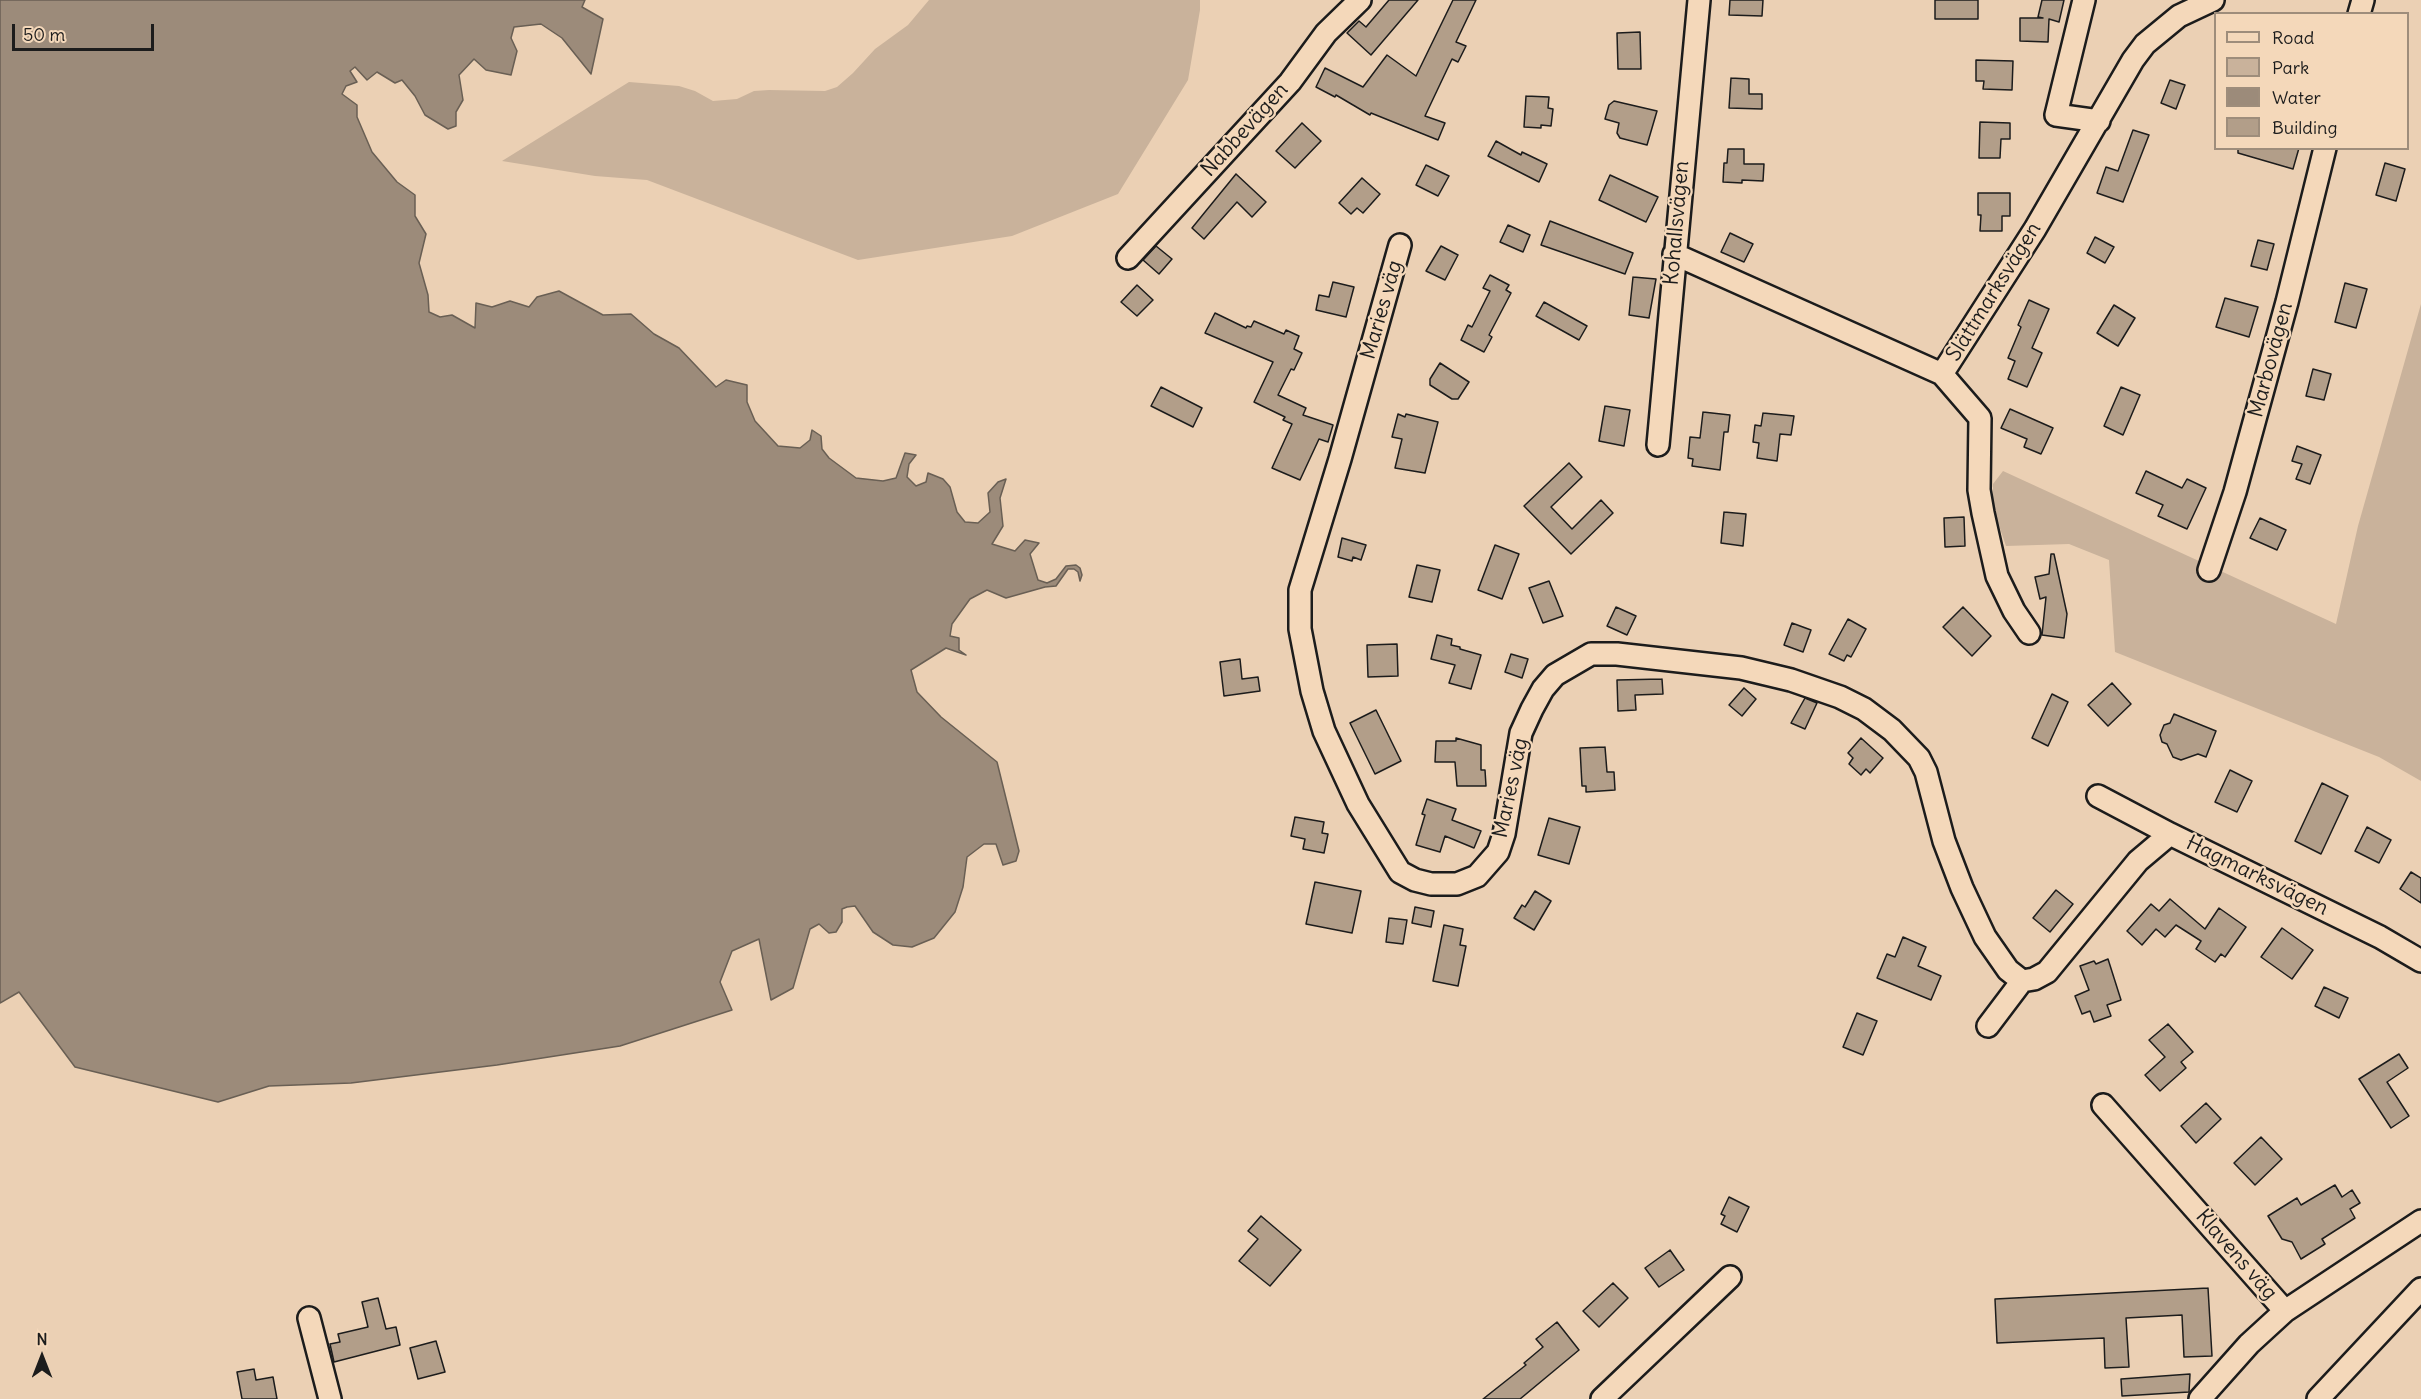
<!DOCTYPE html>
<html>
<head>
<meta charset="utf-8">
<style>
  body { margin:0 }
  #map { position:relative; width:2421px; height:1399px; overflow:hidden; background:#ebd0b4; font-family:Delius,sans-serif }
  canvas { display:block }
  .legend { position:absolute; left:2214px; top:12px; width:195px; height:138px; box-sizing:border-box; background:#f4d8ba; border:2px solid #9e8d7b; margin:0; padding:8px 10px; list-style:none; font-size:18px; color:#1c1c1c }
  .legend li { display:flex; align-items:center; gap:12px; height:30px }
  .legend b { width:30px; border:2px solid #9e8d7b }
  .north { position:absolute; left:12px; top:1327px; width:60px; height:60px; -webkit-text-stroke:4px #f4d8ba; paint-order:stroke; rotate:0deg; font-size:16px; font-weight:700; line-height:24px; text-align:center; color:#1c1c1c }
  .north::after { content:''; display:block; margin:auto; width:21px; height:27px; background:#1c1c1c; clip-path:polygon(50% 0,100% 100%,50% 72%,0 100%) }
  .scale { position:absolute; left:12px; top:24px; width:142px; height:27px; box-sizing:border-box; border:3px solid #1c1c1c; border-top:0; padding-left:8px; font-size:18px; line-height:21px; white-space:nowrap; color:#1c1c1c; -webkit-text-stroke:4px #f4d8ba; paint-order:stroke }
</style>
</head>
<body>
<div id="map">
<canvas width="2421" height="1399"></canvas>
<ul class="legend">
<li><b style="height:8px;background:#f4d8ba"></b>Road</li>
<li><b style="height:16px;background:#c9b29b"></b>Park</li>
<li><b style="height:16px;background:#9c8b7a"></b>Water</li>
<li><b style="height:16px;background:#b29e89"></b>Building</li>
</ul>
<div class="north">N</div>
<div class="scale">50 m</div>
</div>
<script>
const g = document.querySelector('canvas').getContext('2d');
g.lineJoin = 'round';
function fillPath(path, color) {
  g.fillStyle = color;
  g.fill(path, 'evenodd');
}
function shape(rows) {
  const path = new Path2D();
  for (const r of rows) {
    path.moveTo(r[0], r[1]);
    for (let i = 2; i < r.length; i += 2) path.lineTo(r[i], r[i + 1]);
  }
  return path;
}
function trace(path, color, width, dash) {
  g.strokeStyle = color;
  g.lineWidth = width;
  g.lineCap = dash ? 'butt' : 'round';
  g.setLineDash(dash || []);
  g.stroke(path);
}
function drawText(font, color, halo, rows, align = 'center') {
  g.font = font + ' Delius,sans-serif';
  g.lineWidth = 4.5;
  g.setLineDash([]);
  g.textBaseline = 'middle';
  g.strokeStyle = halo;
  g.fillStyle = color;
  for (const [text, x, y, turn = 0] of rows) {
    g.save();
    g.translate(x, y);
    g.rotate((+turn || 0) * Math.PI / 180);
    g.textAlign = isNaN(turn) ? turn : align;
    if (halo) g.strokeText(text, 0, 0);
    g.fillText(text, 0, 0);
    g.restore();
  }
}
fillPath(shape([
  [929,0,1200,0,1200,10,1188,80,1118,194,1012,236,858,260,647,180,595,176,502,161,629,82,679,86,695,91,713,101,737,99,754,91,769,90,825,91,837,87,853,73,875,49,908,25],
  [2421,304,2421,781,2379,757,2115,652,2109,560,2069,544,2006,546,1993,508,1993,484,2003,471,2336,624,2358,526]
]), '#c9b29b');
const water = shape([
  [0,0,585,0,582,7,603,19,591,74,562,38,541,24,514,27,511,38,517,51,511,75,486,70,474,59,459,75,463,100,456,112,456,126,448,129,425,115,415,96,402,80,395,83,377,72,367,80,355,67,350,71,357,82,346,86,342,94,357,105,357,117,372,152,397,182,415,195,415,216,426,234,419,263,428,295,429,312,440,317,452,315,475,328,476,303,492,307,510,301,529,307,537,297,559,291,603,315,631,314,654,334,679,348,716,387,726,380,747,385,747,402,755,421,778,446,800,448,810,440,812,430,821,436,822,449,829,458,856,478,883,481,896,478,905,453,916,455,909,464,907,477,916,486,926,482,928,473,943,479,950,487,957,512,965,522,978,523,990,512,988,493,998,482,1006,479,1000,498,1003,526,992,544,1015,551,1025,540,1039,543,1030,554,1038,580,1047,583,1056,579,1066,566,1076,565,1080,568,1082,575,1080,581,1078,572,1074,569,1068,569,1056,586,1045,587,1006,598,987,590,970,599,952,624,950,636,959,638,959,650,966,655,946,648,911,670,917,692,941,717,997,762,1019,851,1016,861,1003,865,996,844,984,844,967,857,963,887,955,912,934,938,912,947,893,945,873,932,855,906,847,907,842,909,842,922,836,932,829,933,819,924,810,929,793,988,771,1000,759,939,732,951,720,982,732,1010,620,1046,497,1065,351,1083,269,1086,218,1102,75,1067,19,992,0,1003,0,0]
]);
fillPath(water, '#9c8b7a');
trace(water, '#695f54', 1.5);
const building = shape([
  [1389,0,1418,0,1371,55,1347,33,1359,21,1366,27,1389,0],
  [1453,0,1476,0,1456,42,1466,46,1458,62,1452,59,1425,116,1445,123,1438,140,1371,113,1370,115,1336,95,1335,97,1316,87,1325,68,1363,87,1387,55,1416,76,1453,0],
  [1730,0,1763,0,1762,16,1729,15,1730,0],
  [1935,0,1978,0,1978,19,1935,19,1935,0],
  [2042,0,2064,0,2059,22,2049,19,2048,42,2020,41,2020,18,2043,18,2038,17,2042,0],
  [1640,32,1641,69,1618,69,1617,33,1640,32],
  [1976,60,2013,61,2012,90,1983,89,1984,81,1976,81,1976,60],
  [1731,78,1749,79,1749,94,1762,94,1762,109,1729,108,1731,78],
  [2170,80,2185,85,2176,109,2161,103,2170,80],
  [1526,96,1549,97,1548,108,1553,109,1551,126,1541,125,1541,128,1524,127,1526,96],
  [1614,101,1657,111,1647,145,1620,138,1617,133,1619,123,1605,119,1609,105,1614,101],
  [1980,122,2010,123,2010,139,2001,139,2000,158,1979,158,1980,122],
  [1302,123,1321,141,1295,168,1276,151,1302,123],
  [2133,130,2149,135,2123,202,2097,193,2106,167,2118,171,2133,130],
  [1496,141,1521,155,1522,152,1547,164,1539,182,1488,156,1496,141],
  [2238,148,2299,148,2293,169,2238,153,2238,148],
  [1728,149,1744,149,1744,164,1764,164,1763,181,1742,180,1742,183,1723,182,1724,163,1727,163,1728,149],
  [2385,163,2405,169,2396,201,2376,195,2385,163],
  [1426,165,1449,176,1438,196,1416,185,1426,165],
  [1236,174,1266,202,1252,217,1237,202,1204,239,1192,228,1236,174],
  [1610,175,1658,197,1646,222,1599,200,1610,175],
  [1362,178,1380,194,1363,213,1357,208,1351,214,1339,203,1362,178],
  [1978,193,2010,193,2010,216,2002,216,2002,231,1980,231,1981,215,1978,215,1978,193],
  [1550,221,1633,253,1625,274,1541,245,1550,221],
  [1508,225,1530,235,1523,252,1500,242,1508,225],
  [1730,233,1753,244,1744,262,1721,252,1730,233],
  [2095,237,2114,247,2105,263,2087,253,2095,237],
  [2258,240,2274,244,2267,270,2251,266,2258,240],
  [1156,246,1172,259,1159,274,1143,260,1156,246],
  [1441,246,1458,255,1445,280,1426,271,1441,246],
  [1490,275,1509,285,1506,290,1511,293,1489,335,1492,337,1484,352,1461,340,1468,325,1472,327,1490,291,1483,288,1490,275],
  [1633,277,1656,279,1649,318,1629,315,1633,277],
  [1333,282,1354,287,1346,317,1316,310,1319,295,1329,297,1333,282],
  [2345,283,2367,289,2356,328,2335,322,2345,283],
  [1137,285,1153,300,1137,316,1121,302,1137,285],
  [2225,298,2258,307,2249,337,2216,327,2225,298],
  [2029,300,2049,309,2032,348,2042,353,2027,387,2008,379,2015,361,2008,358,2021,327,2018,325,2029,300],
  [1544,302,1587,326,1579,340,1536,316,1544,302],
  [2114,305,2135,318,2118,346,2097,333,2114,305],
  [1215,313,1246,328,1247,326,1251,327,1254,321,1284,334,1286,330,1299,336,1294,349,1302,353,1294,370,1291,369,1278,395,1306,408,1303,415,1333,425,1328,442,1319,439,1300,480,1272,468,1292,424,1283,420,1285,417,1254,402,1273,362,1205,333,1215,313],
  [1440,363,1469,382,1458,399,1452,399,1430,385,1430,379,1440,363],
  [2313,369,2331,374,2324,400,2306,396,2313,369],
  [1161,387,1202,408,1193,427,1151,406,1161,387],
  [2121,387,2140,395,2123,435,2104,426,2121,387],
  [1605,406,1630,410,1624,446,1599,441,1605,406],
  [2010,409,2053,428,2041,454,2024,447,2027,439,2001,428,2010,409],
  [1703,412,1730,415,1728,432,1724,432,1720,470,1692,466,1693,459,1688,458,1690,437,1700,438,1703,412],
  [1763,413,1794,416,1791,435,1780,434,1777,461,1757,458,1759,443,1753,442,1755,425,1761,426,1763,413],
  [1398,414,1405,417,1406,414,1438,422,1425,473,1395,468,1402,439,1392,437,1398,414],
  [2297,446,2321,455,2310,484,2296,479,2302,464,2292,461,2297,446],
  [1569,463,1582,477,1551,507,1572,529,1601,500,1613,513,1571,554,1524,506,1569,463],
  [2146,471,2182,488,2187,479,2206,488,2187,529,2158,516,2163,505,2136,493,2146,471],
  [1724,512,1746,514,1743,546,1721,543,1724,512],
  [1964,517,1965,546,1945,547,1944,518,1964,517],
  [2260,518,2286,530,2277,550,2250,538,2260,518],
  [1342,538,1366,545,1361,560,1353,557,1352,561,1338,557,1342,538],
  [1495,545,1519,554,1502,599,1478,590,1495,545],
  [2051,554,2054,554,2067,614,2064,638,2042,635,2046,597,2040,599,2035,577,2049,574,2051,554],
  [1417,565,1440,570,1432,602,1409,597,1417,565],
  [1549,581,1563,616,1543,623,1529,588,1549,581],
  [1616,607,1636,616,1627,635,1607,626,1616,607],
  [1963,607,1991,636,1972,656,1943,627,1963,607],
  [1848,619,1866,629,1851,657,1847,655,1844,661,1829,654,1848,619],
  [1792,623,1811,630,1803,652,1784,645,1792,623],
  [1437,635,1452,639,1451,645,1460,647,1460,649,1481,655,1471,689,1449,683,1455,665,1431,659,1437,635],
  [1397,644,1398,676,1368,677,1367,645,1397,644],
  [1511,654,1528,659,1522,678,1505,672,1511,654],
  [1240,659,1242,679,1258,677,1260,691,1224,696,1220,662,1240,659],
  [1662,679,1663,694,1635,695,1636,710,1618,711,1617,680,1662,679],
  [2112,683,2131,704,2108,726,2088,705,2112,683],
  [1744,688,1756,699,1742,716,1729,705,1744,688],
  [2052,694,2068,702,2048,746,2032,738,2052,694],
  [1805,698,1817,703,1805,729,1791,723,1805,698],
  [1376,710,1401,761,1375,774,1350,723,1376,710],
  [2174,714,2216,731,2206,757,2198,754,2181,760,2173,757,2167,744,2162,742,2160,735,2164,725,2170,723,2174,714],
  [1456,738,1481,745,1481,770,1485,770,1486,786,1457,786,1455,762,1435,762,1436,741,1456,741,1456,738],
  [1861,738,1883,758,1870,773,1866,769,1861,775,1849,764,1853,758,1848,753,1861,738],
  [1605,747,1607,772,1614,772,1615,790,1586,792,1586,786,1582,786,1580,748,1605,747],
  [2230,770,2252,781,2237,812,2215,802,2230,770],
  [2322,783,2348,796,2321,854,2295,841,2322,783],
  [1427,799,1456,809,1452,820,1481,831,1474,848,1445,836,1440,852,1416,845,1425,815,1422,814,1427,799],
  [1295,817,1324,822,1322,833,1328,834,1324,853,1303,849,1305,839,1291,836,1295,817],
  [1549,818,1580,827,1569,864,1538,855,1549,818],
  [2367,827,2391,840,2379,863,2355,851,2367,827],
  [2411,872,2421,878,2421,903,2400,889,2411,872],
  [1315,882,1361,891,1352,933,1306,924,1315,882],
  [2056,890,2073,904,2050,932,2033,918,2056,890],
  [1535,891,1551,901,1534,930,1514,918,1522,905,1525,907,1535,891],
  [2170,899,2205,929,2219,908,2246,927,2225,957,2221,954,2215,962,2196,949,2201,941,2176,925,2165,937,2156,929,2142,945,2127,931,2151,904,2159,911,2170,899],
  [1415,907,1434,911,1431,927,1412,923,1415,907],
  [1389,918,1407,920,1403,944,1386,942,1389,918],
  [1444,925,1463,929,1460,945,1466,946,1458,986,1433,981,1444,925],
  [2282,928,2313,950,2292,979,2261,957,2282,928],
  [1903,937,1926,947,1918,966,1941,976,1931,1000,1877,978,1887,954,1895,957,1903,937],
  [2108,959,2121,1000,2107,1005,2111,1016,2094,1022,2090,1011,2082,1014,2075,996,2089,990,2080,966,2094,961,2096,964,2108,959],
  [2324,987,2348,998,2339,1018,2315,1006,2324,987],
  [1857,1013,1877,1021,1863,1055,1843,1047,1857,1013],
  [2168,1024,2193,1052,2181,1062,2186,1068,2160,1091,2145,1075,2165,1057,2149,1040,2168,1024],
  [2399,1054,2408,1068,2387,1082,2409,1116,2391,1128,2359,1079,2399,1054],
  [2206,1103,2221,1119,2196,1143,2181,1126,2206,1103],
  [2261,1137,2282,1159,2255,1185,2234,1163,2261,1137],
  [2335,1185,2342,1197,2352,1190,2360,1203,2350,1209,2355,1218,2322,1239,2325,1244,2301,1259,2292,1242,2282,1239,2268,1216,2297,1198,2301,1205,2335,1185],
  [1729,1197,1749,1207,1737,1232,1721,1224,1725,1216,1721,1214,1729,1197],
  [1261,1216,1301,1250,1270,1286,1239,1261,1258,1239,1248,1231,1261,1216],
  [1670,1250,1684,1270,1659,1287,1645,1268,1670,1250],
  [1613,1283,1628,1298,1599,1327,1583,1311,1613,1283],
  [2208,1288,2212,1356,2184,1357,2182,1315,2126,1318,2129,1367,2105,1368,2104,1338,1997,1343,1995,1299,2208,1288],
  [378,1298,386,1329,396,1327,400,1345,334,1362,330,1344,340,1342,338,1334,368,1327,362,1302,378,1298],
  [1557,1322,1579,1350,1520,1399,1483,1399,1526,1365,1524,1363,1543,1347,1536,1339,1557,1322],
  [436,1341,445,1372,418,1379,410,1348,436,1341],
  [254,1369,256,1380,273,1377,277,1399,242,1399,237,1372,254,1369],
  [2190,1374,2189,1392,2122,1396,2121,1379,2190,1374]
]);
fillPath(building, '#b29e89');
trace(building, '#1c1c1c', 1.5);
const minor = shape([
  [2084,0,2056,115,2099,121],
  [2359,14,2363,0],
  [1400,245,1340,459,1300,590,1300,629,1312,691,1324,731,1358,804,1400,872,1415,880,1431,884,1457,884,1477,876,1498,852,1504,834,1521,733,1532,709,1543,689,1555,675,1591,654,1617,654,1741,668,1791,680,1840,697,1864,709,1892,730,1919,758,1926,772,1944,841,1962,888,1985,937,2008,970,2022,981],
  [1674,254,1942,374],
  [1128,258,1290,82,1326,33,1360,0],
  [1658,445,1699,0],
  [2209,570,2235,492,2287,302,2325,148],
  [2029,633,2014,611,1997,576,1983,513,1979,490,1980,418,1942,374,2035,229,2133,60,2145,44,2179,16,2213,0],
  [2098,796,2170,834],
  [1988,1026,2022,981,2034,979,2047,972,2138,861,2170,834,2380,937,2421,961],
  [2103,1105,2285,1311,2421,1221],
  [309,1318,330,1399],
  [1602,1399,1730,1277],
  [2200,1399,2249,1344,2285,1311],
  [2318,1399,2421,1289]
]);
trace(minor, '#1c1c1c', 26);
trace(minor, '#f4d8ba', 21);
drawText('21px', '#1c1c1c', '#f4d8ba', [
  ["Nabbevägen",1245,130,-48],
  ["Kohallsvägen",1677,223,-85],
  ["Slättmarksvägen",1994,292,-58],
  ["Maries väg",1382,310,-74],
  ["Marbovägen",2271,360,-75],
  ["Maries väg",1511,788,-78],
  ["Hagmarksvägen",2257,876,26],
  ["Klavens väg",2236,1255,49]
]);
</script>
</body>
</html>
